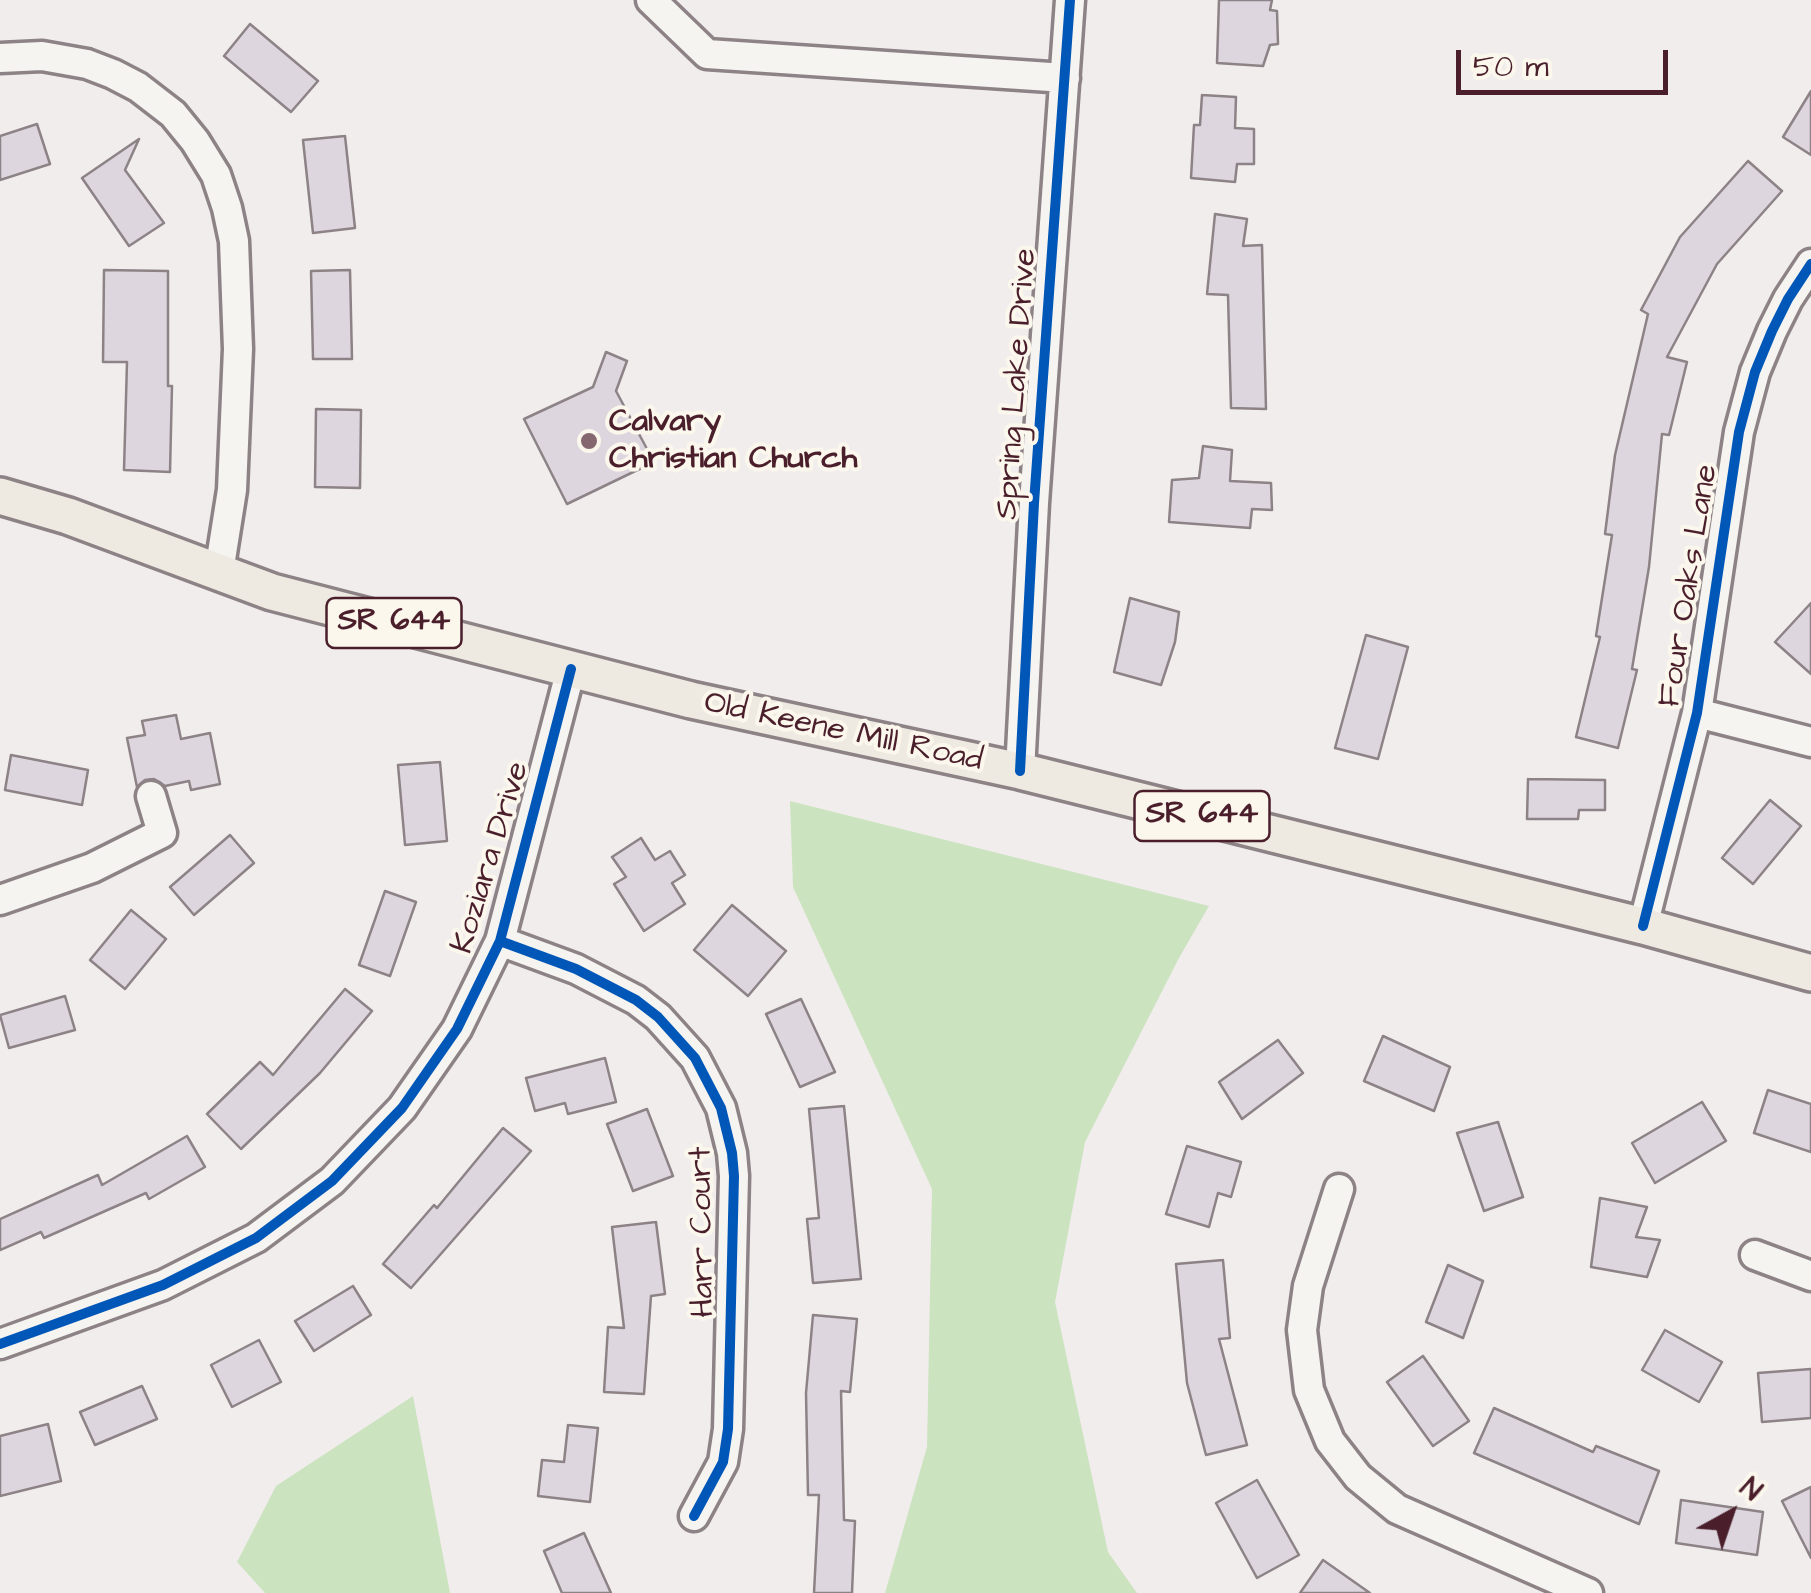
<!DOCTYPE html>
<html>
<head>
<meta charset="utf-8">
<style>
  body { margin:0 }
  #map { position:relative; width:1811px; height:1593px; overflow:hidden; background:#f1eded; font-family:"Architects Daughter",sans-serif }
  canvas { display:block }
  .north { position:absolute; left:1681px; top:1463px; width:100px; height:100px; -webkit-text-stroke:8px #fbf7ec; paint-order:stroke; rotate:40deg; font-size:28px; font-weight:700; line-height:40px; text-align:center; color:#4a1f2b }
  .north::after { content:''; display:block; margin:auto; width:35px; height:45px; background:#4a1f2b; clip-path:polygon(50% 0,100% 100%,50% 72%,0 100%) }
  .scale { position:absolute; left:1456px; top:50px; width:212px; height:45px; box-sizing:border-box; border:5px solid #4a1f2b; border-top:0; padding-left:12px; font-size:30px; line-height:35px; white-space:nowrap; color:#4a1f2b; -webkit-text-stroke:8px #fbf7ec; paint-order:stroke }
</style>
</head>
<body>
<div id="map">
<canvas width="1811" height="1593"></canvas>
<div class="north">N</div>
<div class="scale">50 m</div>
</div>
<script>
const g = document.querySelector('canvas').getContext('2d');
g.lineJoin = 'round';
function fillPath(path, color) {
  g.fillStyle = color;
  g.fill(path, 'evenodd');
}
function shape(rows) {
  const path = new Path2D();
  for (const r of rows) {
    path.moveTo(r[0], r[1]);
    for (let i = 2; i < r.length; i += 2) path.lineTo(r[i], r[i + 1]);
  }
  return path;
}
function trace(path, color, width, dash) {
  g.strokeStyle = color;
  g.lineWidth = width;
  g.lineCap = dash ? 'butt' : 'round';
  g.setLineDash(dash || []);
  g.stroke(path);
}
function drawText(font, color, halo, rows, align = 'center') {
  g.font = font + ' "Architects Daughter",sans-serif';
  g.lineWidth = 8;
  g.setLineDash([]);
  g.textBaseline = 'middle';
  g.strokeStyle = halo;
  g.fillStyle = color;
  for (const [text, x, y, turn = 0] of rows) {
    g.save();
    g.translate(x, y);
    g.rotate((+turn || 0) * Math.PI / 180);
    g.textAlign = isNaN(turn) ? turn : align;
    if (halo) g.strokeText(text, 0, 0);
    g.fillText(text, 0, 0);
    g.restore();
  }
}
fillPath(shape([
  [790,801,1209,906,1179,958,1085,1142,1055,1302,1108,1552,1137,1593,885,1593,927,1447,932,1189,793,887],
  [413,1396,450,1593,265,1593,237,1562,276,1486]
]), '#cce3bf');
const building = shape([
  [1219,0,1272,0,1270,10,1277,11,1278,44,1270,45,1263,66,1217,63,1219,0],
  [250,24,318,81,291,112,224,56,250,24],
  [1811,91,1811,155,1783,137,1811,91],
  [1202,95,1236,97,1235,128,1254,129,1254,164,1237,164,1235,182,1191,178,1194,125,1200,125,1202,95],
  [37,124,50,164,0,180,0,136,37,124],
  [345,136,355,228,313,233,303,140,345,136],
  [139,139,125,170,164,223,129,246,82,178,139,139],
  [1748,161,1782,191,1717,264,1667,357,1687,362,1669,435,1662,434,1649,567,1632,669,1637,670,1618,748,1576,737,1600,637,1596,636,1612,535,1605,534,1615,455,1648,314,1641,310,1680,237,1748,161],
  [1215,214,1247,219,1243,246,1262,245,1266,409,1231,408,1228,295,1207,294,1215,214],
  [104,270,168,271,168,386,172,386,170,472,124,470,127,362,103,362,104,270],
  [350,270,352,359,313,359,311,271,350,270],
  [606,352,627,361,616,391,654,462,567,504,524,419,593,387,606,352],
  [316,409,361,410,360,488,315,487,316,409],
  [1203,446,1232,450,1230,481,1271,483,1272,510,1252,509,1250,528,1169,522,1172,480,1199,478,1203,446],
  [1130,598,1179,612,1175,642,1161,685,1114,672,1130,598],
  [1811,603,1811,674,1775,642,1811,603],
  [1366,635,1408,647,1378,759,1335,748,1366,635],
  [176,715,181,739,210,733,220,784,191,790,189,781,165,786,154,779,145,780,137,787,127,738,145,735,142,721,176,715],
  [11,755,88,770,82,805,5,790,11,755],
  [440,762,447,841,405,845,398,765,440,762],
  [1528,779,1605,780,1605,810,1579,810,1578,819,1527,819,1528,779],
  [1770,800,1801,826,1753,884,1722,858,1770,800],
  [230,835,254,863,194,915,170,887,230,835],
  [641,838,655,860,670,851,685,875,672,883,685,904,644,931,614,884,626,877,612,857,641,838],
  [385,891,416,902,390,976,359,965,385,891],
  [732,905,786,951,748,996,694,950,732,905],
  [131,910,166,939,125,989,90,960,131,910],
  [345,989,372,1011,320,1073,241,1149,207,1114,260,1062,273,1075,345,989],
  [65,996,75,1030,9,1048,0,1015,65,996],
  [801,999,835,1072,800,1087,766,1014,801,999],
  [1383,1036,1450,1067,1434,1111,1364,1081,1383,1036],
  [1278,1040,1303,1073,1242,1119,1219,1082,1278,1040],
  [605,1058,616,1102,568,1114,565,1103,535,1111,526,1078,605,1058],
  [1768,1090,1811,1104,1811,1152,1754,1133,1768,1090],
  [1702,1102,1726,1141,1655,1183,1632,1143,1702,1102],
  [844,1106,861,1279,813,1283,807,1219,819,1218,809,1109,844,1106],
  [647,1109,673,1176,633,1191,607,1124,647,1109],
  [1498,1122,1523,1197,1484,1211,1457,1133,1498,1122],
  [503,1128,531,1151,411,1288,383,1264,434,1205,437,1208,503,1128],
  [187,1136,205,1167,149,1199,146,1193,44,1238,41,1232,0,1250,0,1219,98,1175,102,1185,187,1136],
  [1187,1146,1241,1162,1231,1197,1218,1193,1209,1227,1166,1214,1187,1146],
  [1600,1198,1647,1207,1636,1237,1660,1240,1647,1277,1591,1267,1600,1198],
  [656,1222,665,1294,651,1296,644,1394,604,1392,608,1327,624,1328,612,1227,656,1222],
  [1223,1260,1230,1338,1219,1339,1247,1445,1206,1455,1187,1383,1176,1264,1223,1260],
  [1448,1265,1483,1281,1463,1338,1426,1322,1448,1265],
  [353,1286,371,1315,314,1351,295,1321,353,1286],
  [813,1315,857,1319,850,1392,841,1391,844,1520,855,1521,852,1593,814,1593,819,1495,808,1495,806,1393,813,1315],
  [1665,1330,1722,1362,1699,1402,1642,1370,1665,1330],
  [259,1340,281,1382,232,1407,211,1365,259,1340],
  [1423,1356,1469,1421,1433,1446,1387,1382,1423,1356],
  [1811,1369,1811,1418,1762,1422,1758,1373,1811,1369],
  [142,1386,157,1419,95,1445,80,1412,142,1386],
  [1494,1408,1593,1452,1596,1446,1659,1471,1639,1524,1474,1453,1494,1408],
  [48,1424,61,1481,0,1496,0,1436,48,1424],
  [568,1425,598,1428,590,1502,538,1496,542,1460,564,1462,568,1425],
  [1257,1480,1299,1555,1257,1578,1216,1503,1257,1480],
  [1811,1487,1811,1558,1782,1501,1811,1487],
  [1681,1500,1763,1512,1757,1555,1676,1543,1681,1500],
  [584,1533,611,1593,562,1593,544,1551,584,1533],
  [1323,1560,1370,1593,1300,1593,1323,1560]
]);
fillPath(building, '#ddd6df');
trace(building, '#8d8386', 2.5);
const minor = shape([
  [651,0,707,54,1065,78],
  [0,58,42,56,87,64,113,74,138,87,173,114,195,141,216,175,227,208,234,241,238,349,232,490,219,572],
  [1697,713,1811,742],
  [1020,771,1034,503,1070,0],
  [0,900,92,868,162,833,151,796],
  [1643,926,1697,713,1739,432,1755,372,1772,331,1788,299,1811,264],
  [500,941,576,969,636,1000,658,1017,695,1058,721,1108,732,1153,734,1176,728,1429,723,1462,694,1516],
  [1339,1189,1308,1286,1302,1330,1309,1390,1330,1441,1358,1477,1397,1509,1588,1593],
  [1755,1255,1811,1276],
  [0,1344,163,1285,256,1238,332,1181,402,1108,457,1029,500,941,571,669]
]);
const major = shape([
  [0,496,68,516,272,592,691,700,1020,771,1643,926,1811,973]
]);
trace(minor, '#8d8386', 35);
trace(major, '#8d8386', 42);
trace(minor, '#f5f4f0', 28);
trace(major, '#eeeae1', 35);
trace(shape([
  [1020,771,1034,503,1070,0],
  [1643,926,1697,713,1739,432,1755,372,1772,331,1788,299,1811,264],
  [500,941,576,969,636,1000,658,1017,695,1058,721,1108,732,1153,734,1176,728,1429,723,1462,694,1516],
  [0,1344,163,1285,256,1238,332,1181,402,1108,457,1029,500,941,571,669]
]), '#0057b8', 10);
for (const [x, y, r, color] of [
  [589,441,10,"#84676f"]
]) {
  const dot = new Path2D();
  dot.arc(x, y, r, 0, 2 * Math.PI);
  g.fillStyle = color;
  g.fill(dot);
  trace(dot, '#fbf7ec', 4);
}
for (const [x, y, w] of [
  [394,623,135],
  [1202,816,135]
]) {
  const box = new Path2D();
  box.roundRect(x - w / 2, y - 25, w, 50, 8);
  g.fillStyle = '#fbf7ec';
  g.fill(box);
  trace(box, '#4a1f2b', 2.5);
}
drawText('bold 30px', '#4a1f2b', null, [
  ["SR 644",394,623],
  ["SR 644",1202,816]
]);
drawText('32px', '#4a1f2b', '#fbf7ec', [
  ["Spring Lake Drive",1018,384,-86],
  ["Four Oaks Lane",1690,586,-81],
  ["Old Keene Mill Road",843,733,12],
  ["Koziara Drive",492,858,-73],
  ["Harr Court",704,1232,-91]
]);
drawText('bold 32px', '#4a1f2b', '#fbf7ec', [
  ["Calvary",609,423],
  ["Christian Church",609,460]
], 'left');
</script>
</body>
</html>
